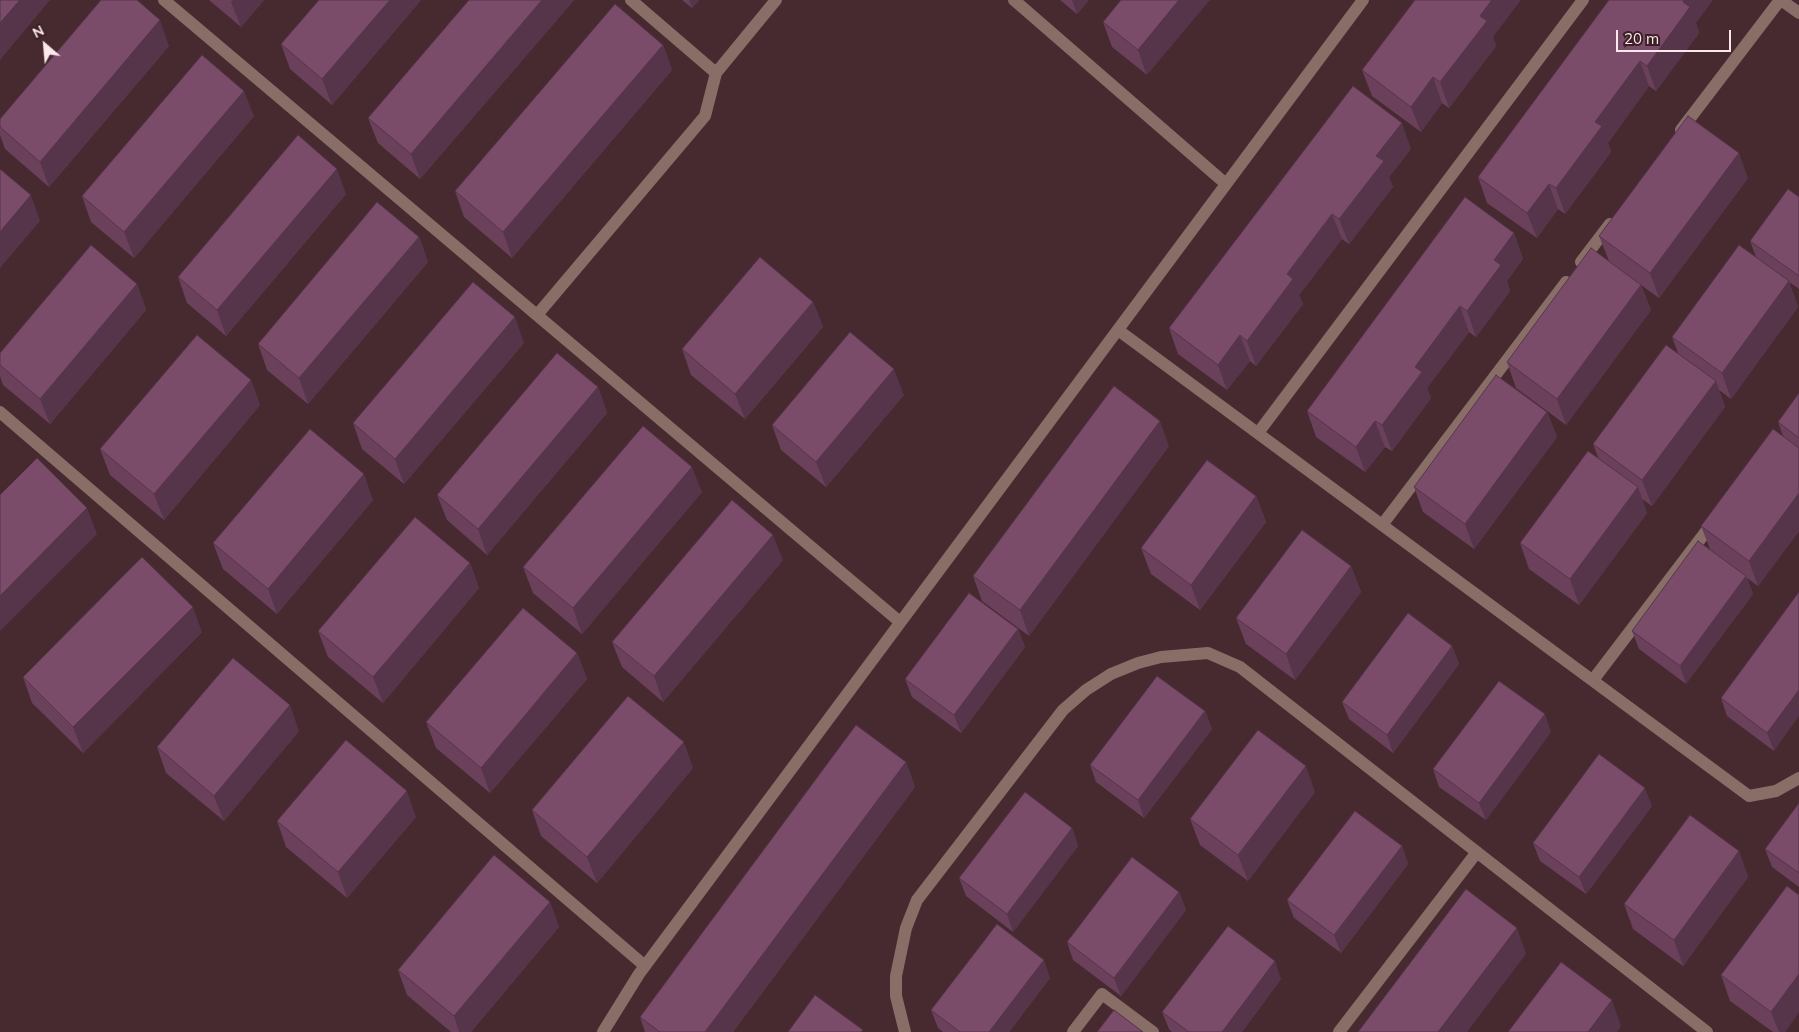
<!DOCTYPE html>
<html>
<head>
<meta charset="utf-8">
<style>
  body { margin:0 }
  #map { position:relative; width:1799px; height:1032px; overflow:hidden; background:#462a2f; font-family:Mulish,sans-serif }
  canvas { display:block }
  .north { position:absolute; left:20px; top:20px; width:50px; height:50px; -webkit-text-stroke:4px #3b2125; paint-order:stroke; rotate:333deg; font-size:14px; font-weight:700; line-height:20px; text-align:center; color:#fbe8eb }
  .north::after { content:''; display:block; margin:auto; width:18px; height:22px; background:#fbe8eb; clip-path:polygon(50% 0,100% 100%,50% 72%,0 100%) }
  .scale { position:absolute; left:1616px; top:30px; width:115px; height:22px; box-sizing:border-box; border:2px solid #fbe8eb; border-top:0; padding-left:6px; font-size:15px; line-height:18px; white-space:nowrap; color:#fbe8eb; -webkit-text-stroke:4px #3b2125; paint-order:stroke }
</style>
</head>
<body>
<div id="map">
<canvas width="1799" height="1032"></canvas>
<div class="north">N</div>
<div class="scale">20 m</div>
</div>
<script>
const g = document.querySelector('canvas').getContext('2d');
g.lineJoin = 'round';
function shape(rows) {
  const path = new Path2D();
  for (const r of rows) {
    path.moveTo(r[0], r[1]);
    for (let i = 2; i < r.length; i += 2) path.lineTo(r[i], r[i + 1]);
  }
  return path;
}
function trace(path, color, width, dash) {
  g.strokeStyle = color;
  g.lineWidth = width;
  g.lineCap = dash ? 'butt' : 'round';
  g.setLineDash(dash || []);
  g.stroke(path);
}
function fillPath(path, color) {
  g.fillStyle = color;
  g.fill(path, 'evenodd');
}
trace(shape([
  [164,0,900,622],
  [631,0,716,73],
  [1014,0,1226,184],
  [1781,0,1799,13],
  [1681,130,1780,0],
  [1581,262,1610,224],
  [537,315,705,116,716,73,776,0],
  [1118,330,1749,796,1776,791,1799,778],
  [0,412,645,966],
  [1258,433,1583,0],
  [1382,525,1566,282],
  [1593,680,1714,521],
  [603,1032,639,974,1363,0],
  [905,1032,896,996,896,976,906,928,917,900,1063,710,1086,690,1111,674,1138,663,1161,657,1208,653,1240,667,1707,1032],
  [1073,1032,1102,994,1153,1032],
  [1339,1032,1477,852]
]), '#886e67', 12);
fillPath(shape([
  [209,0,264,0,241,27],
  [319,0,421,0,332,105,290,69,281,44],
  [469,0,574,0,420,179,378,143,368,118],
  [682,0,699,0,692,8],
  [1060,0,1089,0,1077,14],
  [1121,0,1147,75,1112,47,1103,22],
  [1609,0,1696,23,1699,33,1656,91,1649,86,1608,143,1611,152,1565,214,1558,209,1537,238,1487,203,1478,177],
  [1493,37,1496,46,1449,108,1442,103,1421,132,1372,96,1362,70],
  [663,45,672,70,512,258,464,217,455,191],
  [169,46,49,187,5,149,0,135,0,119],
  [254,116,134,258,91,222,82,196],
  [1411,149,1389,177,1393,187,1349,244,1342,239,1299,295,1303,304,1256,366,1250,361,1227,390,1178,354,1169,328],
  [1748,178,1659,298,1641,285,1651,310,1566,425,1516,388,1507,362,1609,261,1599,236],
  [346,194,226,336,187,303,178,277],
  [1799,197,1799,289,1789,282,1798,307,1731,399,1719,390,1725,407,1652,506,1642,499,1647,513,1579,605,1529,569,1520,543,1598,457,1593,444,1678,353,1672,337,1756,257,1750,241],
  [1514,233,1523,259,1507,281,1510,291,1476,337,1469,332,1427,388,1431,398,1392,451,1385,447,1365,472,1316,437,1307,411],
  [419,237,428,262,308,404,267,370,258,344],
  [137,284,146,310,50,424,3,385,0,376,0,353],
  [813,302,823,327,745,419,691,375,682,349],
  [524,343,404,484,362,449,353,423],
  [251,380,260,405,164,520,110,475,100,449],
  [598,387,607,413,487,555,447,520,437,495],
  [1799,393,1799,531,1758,586,1747,578,1753,594,1686,684,1639,649,1632,631,1710,549,1701,526,1783,436,1778,422],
  [904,395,826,487,781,450,772,425],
  [1547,412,1557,437,1474,549,1423,512,1414,487],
  [1169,446,1029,636,982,601,973,576],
  [702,492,582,634,533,593,523,567],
  [1256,496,1266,522,1200,610,1151,574,1141,548],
  [373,500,277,614,223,569,213,543],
  [783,560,663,702,622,667,612,642],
  [470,563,479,588,383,703,328,657,318,631],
  [1351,566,1361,592,1295,680,1246,644,1236,618],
  [1799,592,1774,751,1727,716,1721,698],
  [1018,629,1025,647,961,733,912,697,905,679],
  [202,632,83,753,32,703,23,677],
  [1452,646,1459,664,1393,753,1349,719,1342,702],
  [577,653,587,679,490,793,436,748,426,722],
  [1205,711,1212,729,1144,818,1096,782,1090,765],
  [299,731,224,821,166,773,157,747],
  [1551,732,1486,820,1439,787,1433,769],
  [906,762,915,787,733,1032,645,1032,640,1017],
  [693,768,597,883,541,836,532,810],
  [1315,792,1248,881,1200,845,1190,819],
  [1799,803,1799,887,1772,867,1765,849],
  [1652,806,1586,894,1540,861,1533,843],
  [416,817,347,898,286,847,277,821],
  [1072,828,1078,846,1013,932,966,896,959,878],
  [1402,846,1408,864,1341,953,1294,918,1287,900],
  [1739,851,1748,877,1683,966,1633,929,1624,904],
  [1179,892,1186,910,1121,996,1073,960,1067,942],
  [1799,895,1799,1012,1785,1032,1773,1032,1730,1001,1721,975],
  [550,902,559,927,471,1032,451,1032,407,995,398,970],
  [1050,978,1009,1032,943,1032,938,1028,931,1010],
  [1281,979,1242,1032,1172,1032,1169,1029,1162,1012]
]), '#6a405b');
fillPath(shape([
  [20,0,50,0,0,60,0,23],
  [233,0,264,0,241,27,231,2],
  [390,0,421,0,332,105,322,79],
  [542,0,574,0,420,179,411,154],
  [689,0,699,0,692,8],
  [1072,0,1089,0,1077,14],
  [1179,0,1210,0,1147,75,1138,50],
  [1492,0,1521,0,1493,37,1496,46,1449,108,1440,82,1480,16],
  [1684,0,1713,0,1696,23,1699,33,1656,91,1647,66],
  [160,20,169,46,49,187,40,162],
  [663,45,672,70,512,258,503,232],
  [1640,61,1649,86,1608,143,1611,152,1565,214,1556,188,1595,122],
  [1433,77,1442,103,1421,132,1411,107],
  [244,91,254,116,134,258,124,232],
  [1402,123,1411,149,1389,177,1393,187,1349,244,1339,219,1376,156],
  [1739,153,1748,178,1659,298,1650,273],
  [337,169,346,194,226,336,217,310],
  [1549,184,1558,209,1537,238,1527,213],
  [31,195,40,221,0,268,0,232],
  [1332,214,1342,239,1299,295,1303,304,1256,366,1247,341,1287,274],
  [1514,233,1523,259,1507,281,1510,291,1476,337,1467,311,1494,260],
  [419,237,428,262,308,404,299,378],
  [1789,281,1798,307,1731,399,1722,373],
  [137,284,146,310,50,424,40,399],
  [1641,285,1651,310,1566,425,1557,399],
  [813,302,823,327,745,419,735,394],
  [1460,306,1469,332,1427,388,1431,398,1392,451,1382,425,1415,367],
  [515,317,524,343,404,484,395,459],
  [1240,335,1250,361,1227,390,1218,365],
  [894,369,904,395,826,487,816,462],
  [251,380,260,405,164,520,154,494],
  [1716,381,1725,407,1652,506,1642,480],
  [598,387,607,413,487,555,478,529],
  [1547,412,1557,437,1474,549,1465,524],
  [1160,421,1169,446,1029,636,1020,610],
  [1375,421,1385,447,1365,472,1356,447],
  [692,467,702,492,582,634,573,608],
  [364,474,373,500,277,614,268,589],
  [1638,487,1647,513,1579,605,1570,579],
  [1799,493,1799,531,1758,586,1749,561],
  [1256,496,1266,522,1200,610,1191,585],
  [87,508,97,534,0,631,0,596],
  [773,535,783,560,663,702,654,676],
  [470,563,479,588,383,703,373,677],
  [1351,566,1361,592,1295,680,1286,654],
  [1746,576,1753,594,1686,684,1680,666],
  [193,607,202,632,83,753,73,727],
  [1018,629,1025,647,961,733,954,715],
  [1452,646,1459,664,1393,753,1387,735],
  [577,653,587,679,490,793,481,768],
  [1799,690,1799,716,1774,751,1767,733],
  [290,705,299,731,224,821,214,796],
  [1205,711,1212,729,1144,818,1138,800],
  [1545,714,1551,732,1486,820,1479,803],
  [684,742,693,768,597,883,587,857],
  [906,762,915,787,733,1032,705,1032],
  [1306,766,1315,792,1248,881,1238,855],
  [1645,788,1652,806,1586,894,1579,877],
  [407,791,416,817,347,898,338,872],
  [1072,828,1078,846,1013,932,1007,914],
  [1402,846,1408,864,1341,953,1334,935],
  [1739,851,1748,877,1683,966,1674,940],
  [1179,892,1186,910,1121,996,1114,978],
  [550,902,559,927,471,1032,459,1032,454,1016],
  [1517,928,1526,954,1467,1032,1438,1032],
  [1044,960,1050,978,1009,1032,989,1032],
  [1275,961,1281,979,1242,1032,1222,1032],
  [1799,974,1799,1012,1785,1032,1779,1032,1771,1012],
  [1612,1000,1621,1026,1617,1032,1588,1032]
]), '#56344a');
const building = shape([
  [0,0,20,0,0,23,0,0],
  [101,0,137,0,160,20,40,162,0,127,0,119,101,0],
  [319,0,390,0,322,79,281,44,319,0],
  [469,0,542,0,411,154,368,118,469,0],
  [1121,0,1179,0,1138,50,1103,22,1121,0],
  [1415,0,1492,0,1480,16,1487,21,1440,82,1433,77,1411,107,1362,70,1415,0],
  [1609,0,1684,0,1683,2,1690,7,1647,66,1640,61,1595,122,1602,126,1556,188,1549,184,1527,213,1478,177,1609,0],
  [615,4,663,45,503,232,455,191,615,4],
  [202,55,244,91,124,232,82,196,202,55],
  [1353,86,1402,123,1376,156,1384,161,1339,219,1332,214,1287,274,1293,279,1247,341,1240,335,1218,365,1169,328,1353,86],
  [1688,116,1739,153,1650,273,1599,236,1688,116],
  [298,135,337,169,217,310,178,277,298,135],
  [0,169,31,195,0,232,0,169],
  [1788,189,1799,197,1799,276,1750,241,1788,189],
  [1465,197,1514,233,1494,260,1501,265,1467,311,1460,306,1415,367,1422,372,1382,425,1375,421,1356,447,1307,411,1465,197],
  [377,202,419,237,299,378,258,344,377,202],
  [91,245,137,284,40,399,0,365,0,353,91,245],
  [1739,245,1789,281,1722,373,1672,337,1739,245],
  [1591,248,1641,285,1557,399,1507,362,1591,248],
  [760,257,813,302,735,394,682,349,760,257],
  [473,282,515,317,395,459,353,423,473,282],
  [850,332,894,369,816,462,772,425,850,332],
  [197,335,251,380,154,494,100,449,197,335],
  [1666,345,1716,381,1642,480,1593,444,1666,345],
  [557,353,598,387,478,529,437,495,557,353],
  [1496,375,1547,412,1465,524,1414,487,1496,375],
  [1114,386,1160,421,1020,610,973,576,1114,386],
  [1799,393,1799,438,1778,422,1799,393],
  [643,426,692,467,573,608,523,567,643,426],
  [310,429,364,474,268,589,213,543,310,429],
  [1773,429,1799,448,1799,493,1749,561,1701,526,1773,429],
  [1588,451,1638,487,1570,579,1520,543,1588,451],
  [37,458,87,508,0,596,0,495,37,458],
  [1207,460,1256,496,1191,585,1141,548,1207,460],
  [732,500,773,535,654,676,612,642,732,500],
  [415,517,470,563,373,677,318,631,415,517],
  [1302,530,1351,566,1286,654,1236,618,1302,530],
  [1698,541,1746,576,1680,666,1632,631,1698,541],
  [142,557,193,607,73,727,23,677,142,557],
  [1799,592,1799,690,1767,733,1721,698,1799,592],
  [969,593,1018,629,954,715,905,679,969,593],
  [523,608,577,653,481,768,426,722,523,608],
  [1408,613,1452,646,1387,735,1342,702,1408,613],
  [233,658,290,705,214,796,157,747,233,658],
  [1157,676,1205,711,1138,800,1090,765,1157,676],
  [1499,681,1545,714,1479,803,1433,769,1499,681],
  [628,696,684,742,587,857,532,810,628,696],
  [856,725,906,762,705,1032,660,1032,640,1017,856,725],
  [1258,730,1306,766,1238,855,1190,819,1258,730],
  [346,740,407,791,338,872,277,821,346,740],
  [1599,754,1645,788,1579,877,1533,843,1599,754],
  [1025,792,1072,828,1007,914,959,878,1025,792],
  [1799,803,1799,873,1765,849,1799,803],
  [1355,811,1402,846,1334,935,1287,900,1355,811],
  [1690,815,1739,851,1674,940,1624,904,1690,815],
  [494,855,550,902,454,1016,398,970,494,855],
  [1132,857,1179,892,1114,978,1067,942,1132,857],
  [1787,886,1799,895,1799,974,1771,1012,1721,975,1787,886],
  [1466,889,1517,928,1438,1032,1358,1032,1466,889],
  [997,924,1044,960,989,1032,960,1032,931,1010,997,924],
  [1228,926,1275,961,1222,1032,1189,1032,1162,1012,1228,926],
  [1561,962,1612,1000,1588,1032,1508,1032,1561,962],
  [815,995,863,1030,861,1032,788,1032,815,995],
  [1114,1010,1143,1032,1097,1032,1114,1010]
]);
fillPath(building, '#7b4b6a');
trace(building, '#56344a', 1);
</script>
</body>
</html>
